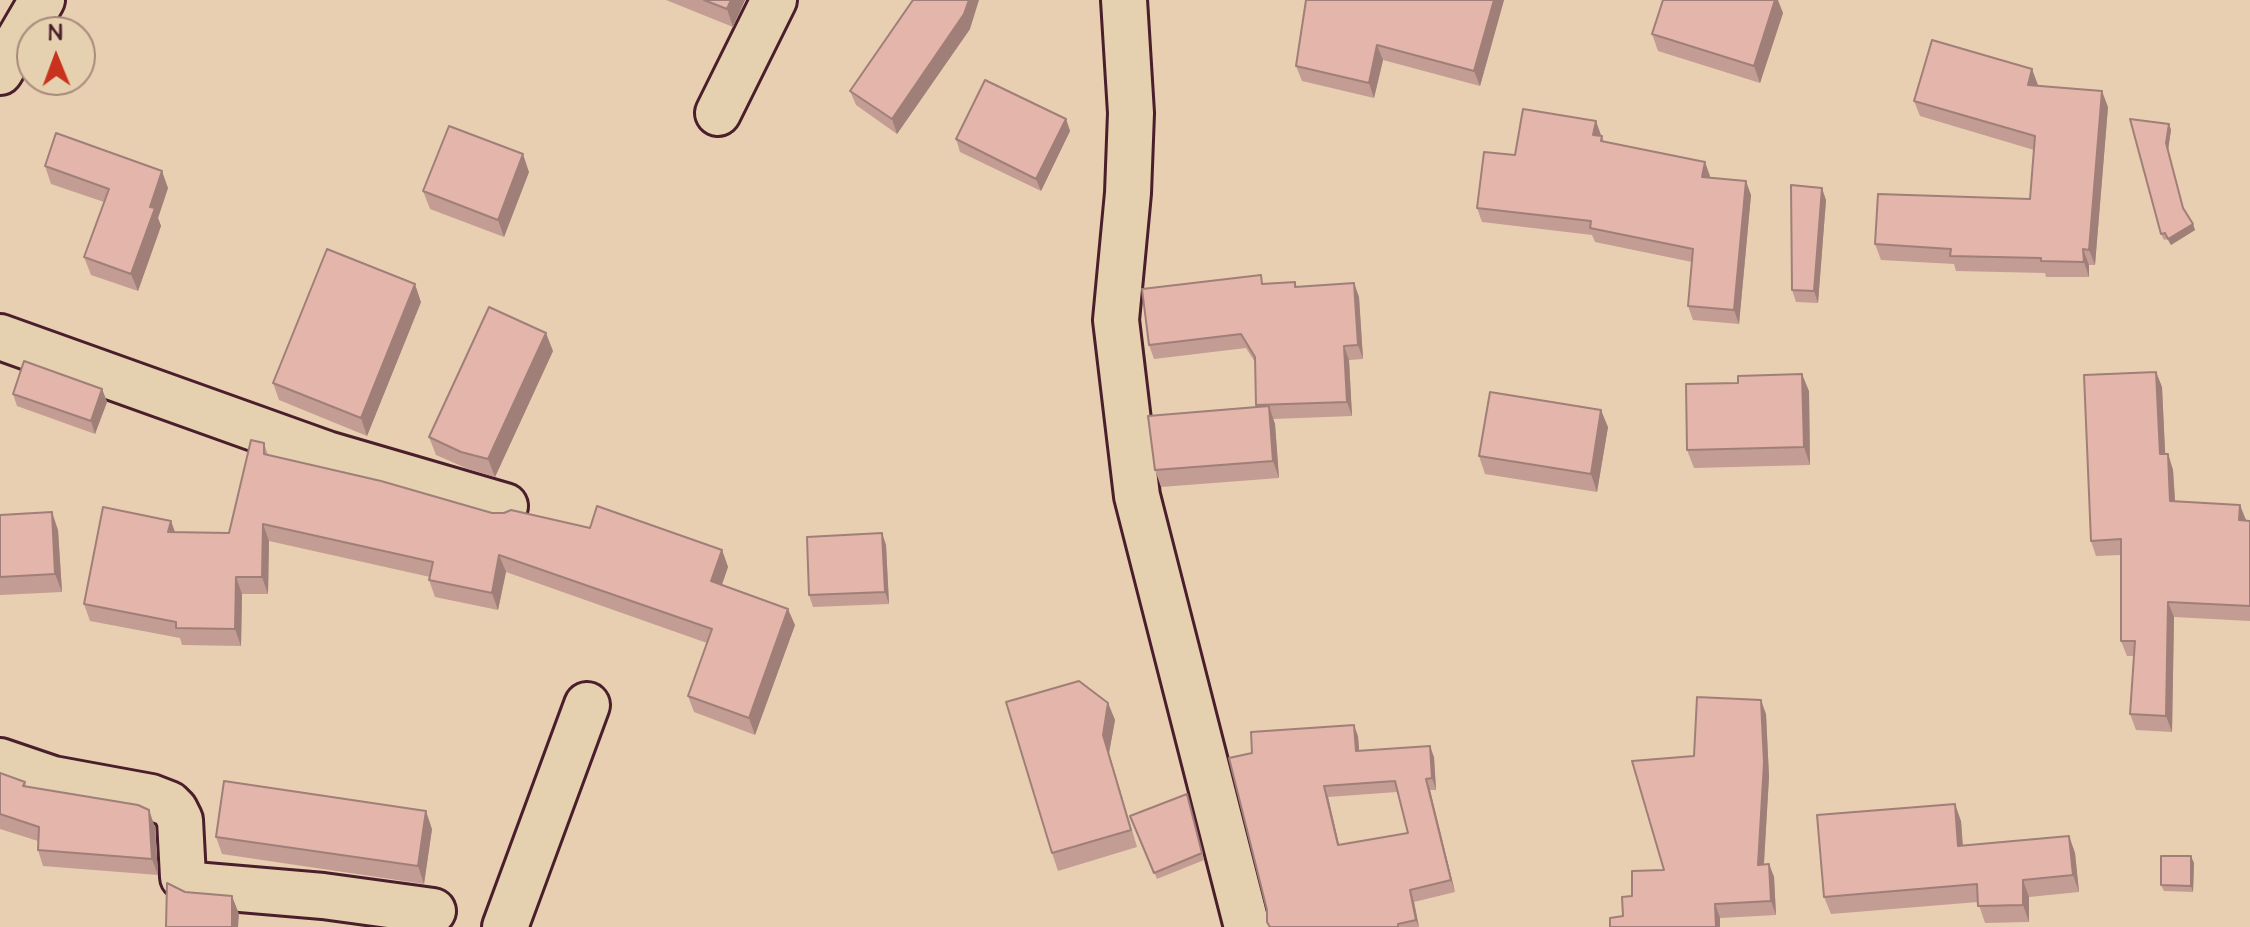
<!DOCTYPE html>
<html>
<head>
<meta charset="utf-8">
<style>
  body { margin:0 }
  #map { position:relative; width:2250px; height:927px; overflow:hidden; background:#e9cfb2; font-family:"Architects Daughter",sans-serif }
  canvas { display:block }
  .north { position:absolute; left:16px; top:16px; width:80px; height:80px; box-sizing:border-box; background:#e5d0af; border:2px solid #a7897a; border-radius:50%; rotate:359deg; font-size:22px; font-weight:700; line-height:32px; text-align:center; color:#4a1f2b }
  .north::after { content:''; display:block; margin:auto; width:28px; height:36px; background:#c8321e; clip-path:polygon(50% 0,100% 100%,50% 72%,0 100%) }
</style>
</head>
<body>
<div id="map">
<canvas width="2250" height="927"></canvas>
<div class="north">N</div>
</div>
<script>
const g = document.querySelector('canvas').getContext('2d');
g.lineJoin = 'round';
function shape(rows) {
  const path = new Path2D();
  for (const r of rows) {
    path.moveTo(r[0], r[1]);
    for (let i = 2; i < r.length; i += 2) path.lineTo(r[i], r[i + 1]);
  }
  return path;
}
function trace(path, color, width, dash) {
  g.strokeStyle = color;
  g.lineWidth = width;
  g.lineCap = dash ? 'butt' : 'round';
  g.setLineDash(dash || []);
  g.stroke(path);
}
function fillPath(path, color) {
  g.fillStyle = color;
  g.fill(path, 'evenodd');
}
const minor = shape([
  [1124,0,1131,113,1128,193,1116,320,1137,496,1247,927],
  [718,113,774,0],
  [0,337,327,454,505,506],
  [0,761,53,779,151,797,169,804,175,810,180,820,183,877,194,885,323,896,433,911],
  [505,927,587,705]
]);
const primary = shape([
  [0,72,42,0]
]);
trace(minor, '#4a1f2b', 50);
trace(primary, '#4a1f2b', 50);
trace(minor, '#e5d0af', 44);
trace(primary, '#e5d0af', 44);
fillPath(shape([
  [666,0,745,0,733,27],
  [1504,0,1480,86,1383,60,1374,98,1302,81,1296,66],
  [1783,13,1760,83,1658,51,1652,34],
  [970,29,897,134,856,105,850,91],
  [2038,85,2038,86,2108,107,2095,265,2089,265,2089,277,2046,277,2045,273,1956,271,1954,264,1881,260,1875,244,2030,199,2034,150,1920,116,1914,101],
  [1066,119,1070,131,1041,191,960,152,956,139],
  [2169,124,2171,130,2168,150,2184,210,2193,224,2195,230,2171,245,2167,239,2164,240,2161,234],
  [1601,136,1602,136,1604,142,1710,176,1710,178,1751,195,1739,324,1693,320,1688,306,1692,262,1595,242,1592,235,1482,222,1477,208,1515,155],
  [45,166,168,188,158,218,161,226,138,291,91,275,84,257,104,202,51,184],
  [529,172,504,237,430,209,423,191],
  [1826,200,1818,303,1796,302,1792,290],
  [1295,282,1297,287,1354,283,1359,297,1363,359,1349,360,1352,416,1273,419,1275,424,1279,478,1161,487,1155,470,1257,407,1255,362,1246,348,1154,359,1149,345,1264,283],
  [421,302,367,436,279,400,273,383],
  [553,351,495,477,468,469,436,455,429,437],
  [2156,372,2162,387,2165,454,2168,454,2173,470,2175,501,2250,521,2250,621,2174,617,2172,732,2136,730,2130,714,2134,656,2127,656,2121,641,2121,555,2096,556,2091,541],
  [102,389,107,402,95,434,17,406,13,394],
  [1809,391,1810,465,1694,468,1687,450],
  [1608,427,1597,492,1485,474,1479,456],
  [264,443,268,455,492,513,722,550,728,567,722,585,795,625,755,735,694,712,688,696,707,643,506,572,498,610,435,597,429,580,430,577,269,541,268,594,242,594,241,646,182,645,180,638,90,621,84,604,171,521,175,532,229,533],
  [0,515,58,530,62,592,0,595],
  [882,533,886,545,889,604,813,607,809,595],
  [1108,703,1115,720,1109,753,1137,847,1058,871,1052,853],
  [1766,714,1769,777,1764,864,1769,864,1774,877,1776,915,1720,918,1720,927,1610,927,1623,916,1632,896,1664,870,1694,756],
  [1358,736,1359,751,1434,757,1436,790,1430,790,1455,892,1414,902,1419,927,1269,927,1267,910,1229,758],
  [1397,792,1408,833,1339,845,1328,797],
  [0,773,25,782,26,786,155,827,158,875,43,866,38,850,38,841,0,829],
  [1189,801,1204,860,1157,879,1130,816],
  [1961,821,1963,846,2069,836,2075,853,2079,892,2029,897,2029,922,1985,923,1978,902,1831,914,1824,897],
  [432,829,424,884,222,854,216,837],
  [2194,863,2193,892,2164,891,2161,885]
]), '#c39c93');
fillPath(shape([
  [731,0,745,0,733,27,727,9],
  [969,0,979,0,970,29,897,134,892,119],
  [1494,0,1504,0,1480,86,1474,71],
  [1775,0,1778,0,1783,13,1760,83,1754,66],
  [1377,45,1383,60,1374,98,1369,83],
  [2032,69,2038,85,2033,101,2028,85],
  [2102,91,2108,107,2095,265,2089,250],
  [1066,119,1070,131,1041,191,1036,179],
  [1596,121,1601,135,1599,149,1593,135],
  [2169,124,2171,130,2168,150,2185,214,2166,143],
  [523,154,529,172,504,237,498,220],
  [1705,162,1710,176,1707,191,1702,177],
  [162,171,168,188,158,218,161,226,138,291,131,274,150,207],
  [1746,181,1751,195,1739,324,1734,310],
  [1822,188,1826,200,1818,303,1814,291],
  [2193,224,2195,230,2171,245,2168,239],
  [2083,249,2089,265,2089,277,2084,262],
  [1354,283,1359,297,1363,359,1358,345],
  [415,284,421,302,367,436,361,418],
  [546,333,553,351,495,477,488,459],
  [1344,346,1349,360,1352,416,1347,402],
  [2156,372,2162,387,2166,470,2160,454],
  [1802,374,1809,391,1810,465,1804,447],
  [102,389,107,402,95,434,91,421],
  [1269,406,1275,424,1279,478,1273,461],
  [1601,410,1608,427,1597,492,1591,474],
  [2168,454,2173,470,2176,516,2170,501],
  [2240,505,2246,520,2239,520],
  [52,512,58,530,62,592,55,574],
  [171,521,177,538,168,532],
  [263,524,269,541,268,594,262,577],
  [882,533,886,545,889,604,885,592],
  [722,550,728,567,717,598,711,581],
  [499,555,506,572,498,610,492,593],
  [236,577,242,594,241,646,235,629],
  [2168,602,2174,617,2172,732,2166,716],
  [788,609,795,625,755,735,749,718],
  [1761,700,1766,714,1769,777,1763,878,1758,865],
  [1108,703,1115,720,1109,753,1137,847,1103,735],
  [1354,725,1358,736,1360,762,1356,751],
  [1430,746,1434,757,1436,790,1432,778],
  [1426,779,1430,790,1455,892,1451,880],
  [1324,786,1328,797,1342,857,1338,845],
  [1955,804,1961,821,1964,864,1958,846],
  [149,810,155,827,158,875,152,859],
  [426,811,432,829,424,884,418,866],
  [2069,836,2075,853,2079,892,2073,875],
  [2191,856,2194,863,2193,892,2191,886],
  [1769,864,1774,877,1776,915,1771,901],
  [2023,880,2029,897,2029,922,2023,905],
  [1410,890,1414,902,1419,927,1416,920],
  [232,896,239,914,238,927,232,927],
  [1715,904,1720,918,1720,927,1716,927]
]), '#9f7f78');
const building = shape([
  [704,0,731,0,727,9,704,0],
  [913,0,969,0,964,14,892,119,850,91,913,0],
  [1306,0,1494,0,1474,71,1377,45,1369,83,1296,66,1306,0],
  [1663,0,1775,0,1754,66,1652,34,1663,0],
  [1932,40,2032,69,2028,85,2102,91,2089,250,2083,249,2084,262,2041,261,2041,258,1950,256,1951,249,1875,244,1878,194,2030,199,2035,136,1914,101,1932,40],
  [985,80,1066,119,1036,179,956,139,985,80],
  [1523,109,1596,121,1593,135,1602,136,1601,141,1705,162,1702,177,1746,181,1734,310,1688,306,1693,249,1590,228,1591,221,1477,208,1484,152,1515,155,1523,109],
  [2130,119,2169,124,2166,143,2183,208,2193,224,2168,239,2165,233,2161,234,2130,119],
  [449,126,523,154,498,220,423,191,449,126],
  [56,133,162,171,150,207,155,208,131,274,84,257,109,189,45,166,56,133],
  [1791,185,1822,188,1814,291,1792,290,1791,185],
  [327,249,415,284,361,418,273,383,327,249],
  [1261,275,1262,284,1295,282,1295,287,1354,283,1358,345,1344,346,1347,402,1256,405,1255,357,1241,334,1149,345,1142,289,1261,275],
  [489,307,546,333,488,459,461,452,429,437,489,307],
  [24,361,102,389,91,421,13,394,24,361],
  [2156,372,2160,454,2168,454,2170,501,2240,505,2239,520,2250,521,2250,606,2168,602,2166,716,2130,714,2135,641,2121,641,2121,539,2091,541,2084,375,2156,372],
  [1802,374,1804,447,1687,450,1686,384,1738,383,1738,376,1802,374],
  [1490,392,1601,410,1591,474,1479,456,1490,392],
  [1269,406,1273,461,1155,470,1148,416,1269,406],
  [251,440,264,443,264,454,381,481,492,513,504,513,511,510,590,528,597,506,722,550,711,581,788,609,749,718,688,696,712,629,499,555,492,593,429,580,433,562,263,524,262,577,236,577,235,629,176,628,176,622,84,604,103,507,171,521,168,532,229,533,251,440],
  [52,512,55,574,0,577,0,515,52,512],
  [882,533,885,592,809,595,807,537,882,533],
  [1079,681,1108,703,1103,735,1131,830,1052,853,1006,702,1079,681],
  [1697,697,1761,700,1764,763,1758,865,1769,864,1771,901,1715,904,1716,927,1610,927,1610,918,1623,916,1622,897,1632,896,1632,871,1664,870,1632,761,1694,756,1697,697],
  [1354,725,1356,751,1430,746,1432,778,1426,779,1451,880,1410,890,1416,920,1398,924,1398,927,1270,927,1267,922,1267,910,1229,758,1252,753,1251,732,1354,725],
  [1395,781,1408,833,1338,845,1324,786,1395,781],
  [0,773,25,782,23,786,138,805,149,810,152,859,38,850,39,827,0,814,0,773],
  [224,781,426,811,418,866,216,837,224,781],
  [1187,794,1202,853,1154,873,1130,816,1187,794],
  [1955,804,1958,846,2069,836,2073,875,2023,880,2023,905,1978,906,1977,884,1824,897,1817,815,1955,804],
  [2161,856,2191,856,2191,886,2161,885,2161,856],
  [167,883,185,892,232,896,232,927,166,927,167,883]
]);
fillPath(building, '#e3b5ab');
trace(building, '#9f7f78', 2);
</script>
</body>
</html>
